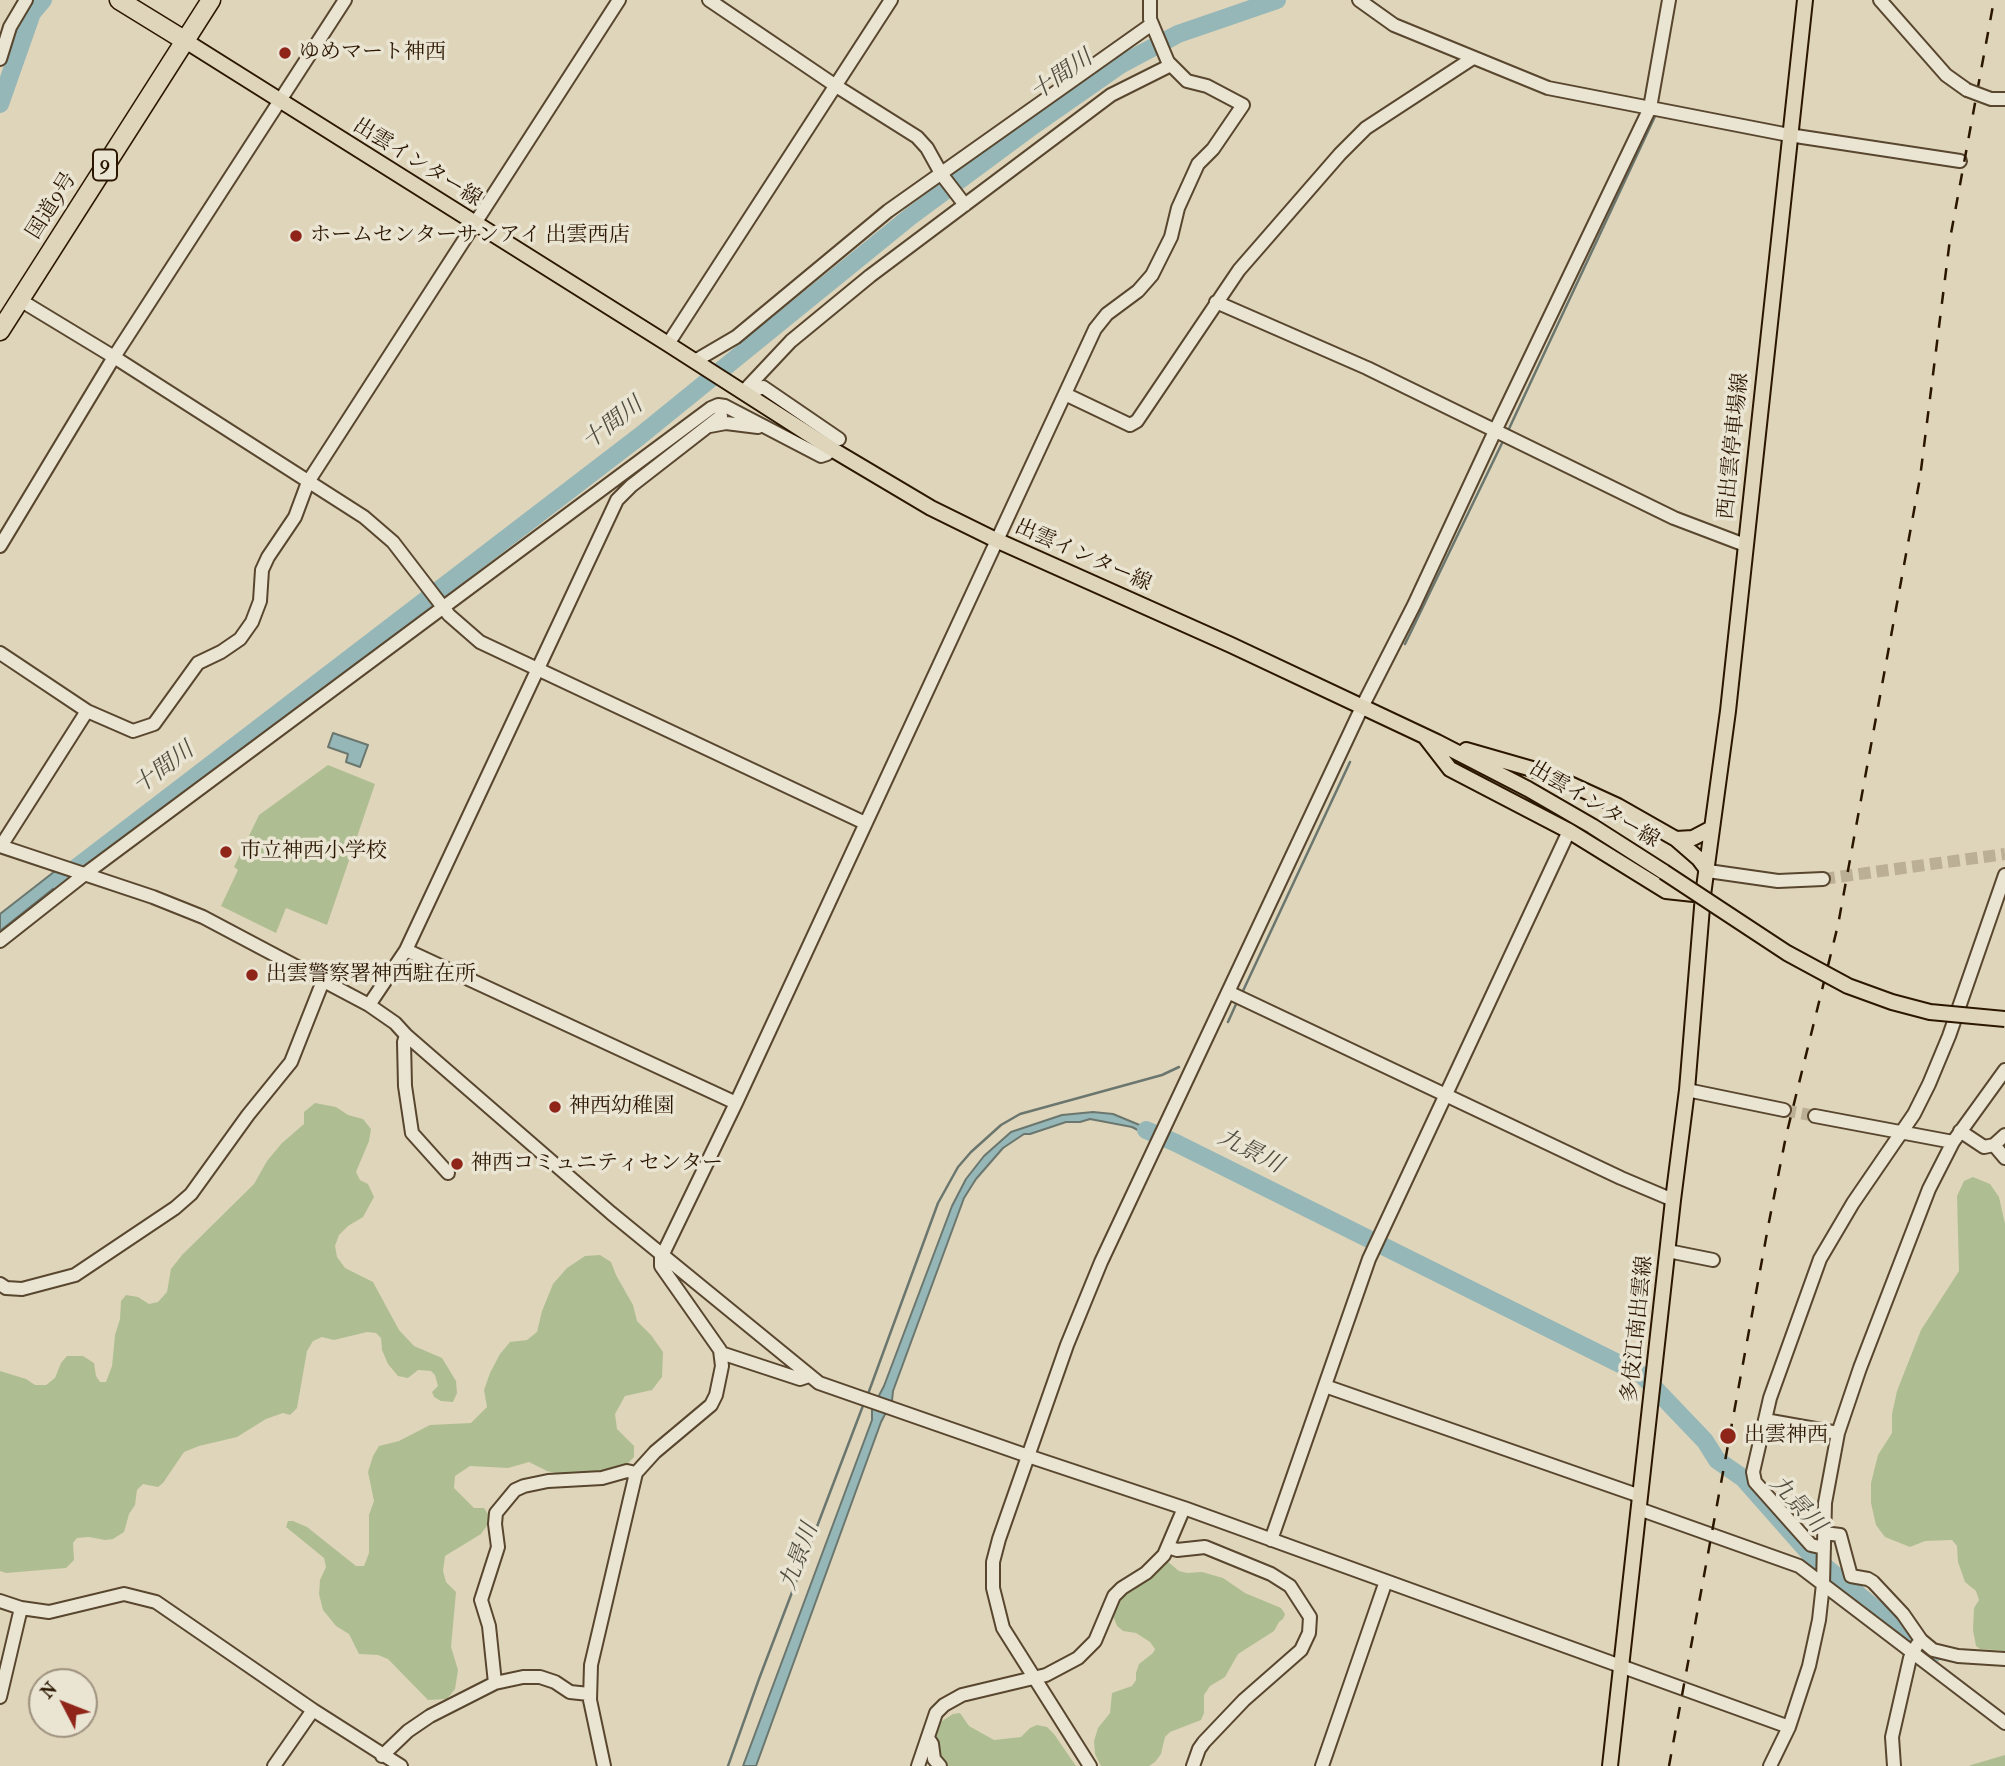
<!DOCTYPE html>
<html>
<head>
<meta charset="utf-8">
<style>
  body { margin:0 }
  #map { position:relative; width:2005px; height:1766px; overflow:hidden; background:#dfd5ba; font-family:"IM FELL French Canon",serif }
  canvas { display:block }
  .north { position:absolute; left:28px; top:1668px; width:70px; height:70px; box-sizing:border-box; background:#eae4d2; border:2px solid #9e927e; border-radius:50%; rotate:312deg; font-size:19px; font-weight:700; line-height:28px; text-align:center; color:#2b1600 }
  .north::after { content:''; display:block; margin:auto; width:24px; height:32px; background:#8f2418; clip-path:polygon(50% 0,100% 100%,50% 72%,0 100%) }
</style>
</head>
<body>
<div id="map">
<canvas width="2005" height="1766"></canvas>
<div class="north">N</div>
</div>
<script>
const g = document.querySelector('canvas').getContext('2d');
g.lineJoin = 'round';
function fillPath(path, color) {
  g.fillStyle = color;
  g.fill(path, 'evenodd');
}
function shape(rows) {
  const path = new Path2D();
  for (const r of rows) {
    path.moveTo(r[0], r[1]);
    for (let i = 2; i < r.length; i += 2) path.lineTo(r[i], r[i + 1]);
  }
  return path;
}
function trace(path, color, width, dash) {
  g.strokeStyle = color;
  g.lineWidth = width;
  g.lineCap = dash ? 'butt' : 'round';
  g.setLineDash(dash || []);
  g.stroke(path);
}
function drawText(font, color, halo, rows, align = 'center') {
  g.font = font + ' "IM FELL French Canon","Noto Serif JP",serif';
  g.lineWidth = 7;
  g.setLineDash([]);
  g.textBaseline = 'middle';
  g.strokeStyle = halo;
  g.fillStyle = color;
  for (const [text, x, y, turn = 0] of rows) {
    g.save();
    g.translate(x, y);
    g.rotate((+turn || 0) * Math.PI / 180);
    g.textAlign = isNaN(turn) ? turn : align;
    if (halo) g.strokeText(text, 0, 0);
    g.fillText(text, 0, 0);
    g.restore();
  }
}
fillPath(shape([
  [328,765,375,784,327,925,286,908,276,933,221,906,238,870,234,867,259,815],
  [315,1103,336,1107,348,1115,363,1119,371,1129,369,1141,356,1172,360,1180,368,1184,374,1197,363,1217,348,1226,339,1235,335,1246,337,1257,345,1268,373,1282,399,1330,414,1346,442,1358,456,1381,457,1393,453,1402,441,1401,434,1397,432,1392,438,1386,435,1375,431,1371,418,1370,408,1378,398,1376,388,1364,382,1350,381,1338,376,1333,367,1332,334,1340,322,1337,313,1341,307,1351,297,1408,290,1415,283,1413,266,1419,237,1437,199,1446,184,1452,163,1483,158,1487,143,1484,137,1490,135,1505,129,1514,124,1532,113,1539,105,1540,89,1537,77,1538,73,1543,74,1560,66,1568,6,1573,0,1571,0,1371,26,1379,35,1385,46,1385,55,1378,61,1363,67,1356,83,1356,94,1363,96,1376,100,1382,106,1382,112,1366,115,1335,120,1319,121,1301,126,1295,138,1297,149,1304,158,1302,167,1292,171,1269,182,1255,254,1184,267,1161,282,1143,304,1124,304,1112],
  [1973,1177,1990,1184,1999,1197,2005,1224,2005,1651,1980,1649,1976,1646,1973,1630,1974,1608,1979,1600,1976,1591,1965,1582,1958,1562,1957,1546,1952,1540,1925,1541,1910,1547,1885,1537,1876,1525,1871,1503,1871,1483,1878,1455,1892,1433,1892,1414,1897,1391,1921,1330,1959,1271,1957,1196,1964,1181],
  [600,1255,611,1262,616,1275,633,1305,637,1321,651,1335,663,1352,662,1377,652,1390,625,1396,615,1414,617,1429,634,1446,634,1457,621,1470,569,1476,547,1471,529,1462,508,1468,470,1466,455,1476,454,1488,474,1508,484,1508,488,1514,488,1524,481,1534,445,1556,443,1571,446,1582,456,1592,451,1647,458,1670,455,1689,447,1699,428,1700,388,1659,378,1655,359,1654,349,1634,336,1626,323,1610,319,1594,320,1580,326,1567,324,1558,286,1527,288,1521,293,1521,307,1527,356,1566,364,1566,369,1553,369,1515,374,1501,368,1472,373,1456,379,1446,399,1441,430,1425,471,1423,487,1407,484,1390,490,1373,500,1354,510,1342,527,1340,537,1332,542,1311,553,1284,567,1268,585,1256],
  [1167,1561,1179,1571,1187,1573,1202,1572,1223,1578,1245,1593,1281,1608,1285,1614,1283,1619,1279,1622,1274,1631,1238,1654,1225,1677,1210,1686,1204,1695,1204,1713,1201,1720,1170,1732,1165,1737,1161,1754,1155,1762,1149,1766,1101,1766,1095,1754,1094,1741,1098,1728,1110,1713,1112,1693,1132,1686,1136,1680,1136,1673,1139,1664,1153,1653,1155,1649,1150,1642,1136,1633,1123,1631,1117,1626,1113,1616,1114,1605,1120,1594],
  [960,1713,969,1726,994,1740,1021,1737,1030,1728,1037,1725,1047,1727,1054,1734,1076,1766,945,1766,937,1755,935,1731,939,1723,953,1714],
  [2005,1755,2005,1766,1969,1766,1971,1765]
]), '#afbe92');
const water = shape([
  [333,733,368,745,360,767,346,762,348,754,328,747,333,733],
  [59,868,73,873,0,931,0,914,59,868],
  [1093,1112,1113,1114,1154,1131,1151,1137,1132,1127,1090,1119,1080,1122,1066,1122,1030,1134,1024,1134,1003,1148,976,1179,964,1198,893,1391,892,1401,881,1422,756,1766,743,1766,872,1420,872,1409,884,1386,952,1206,966,1179,984,1156,1011,1132,1062,1115,1093,1112]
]);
fillPath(water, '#95b7b8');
trace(water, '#6b776e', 2);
trace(shape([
  [1507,433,1657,112],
  [1405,644,1504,439],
  [1242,993,1350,762],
  [1228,1022,1237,1002],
  [868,1394,938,1203,958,1167,971,1152,1001,1125,1020,1114,1162,1075,1179,1067],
  [728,1766,759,1679,864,1403]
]), '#6b776e', 2.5);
trace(shape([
  [0,104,32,13,43,0],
  [59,881,640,436,911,216,1034,125,1120,65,1178,34,1277,0],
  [1146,1130,1176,1143,1642,1375,1705,1441,1717,1460,1743,1478,1811,1555,1923,1649,1933,1654]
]), '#95b7b8', 18);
trace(shape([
  [1823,879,2005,854],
  [1784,1110,1815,1116]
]), '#bbaf95', 12, [12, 6]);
const minor = shape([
  [709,0,836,86,917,137,927,148,942,175,965,205],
  [1359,0,1394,25,1548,88,1789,135,1960,161],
  [1880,0,1946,75,1967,90],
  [0,59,10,27,26,0],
  [20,300,114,357,364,517,393,542,449,615,480,642,865,823],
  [1216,302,1367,368,1674,518,1745,545],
  [668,344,891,0],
  [695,361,736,337,888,211,1152,24],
  [756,390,763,387,839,439],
  [743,392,791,341,870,276,1111,95,1171,65],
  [1065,394,1130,425,1137,421,1239,270,1340,154,1366,128,1473,58],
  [710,426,726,423,758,427],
  [0,546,114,357,345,0],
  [0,653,87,711,133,731,154,724,198,663,221,652,240,639,252,622,260,601,262,570,268,557,295,517,308,482,619,0],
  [0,846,153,897,203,917,369,1005,395,1023,406,1035,611,1213,819,1383,1028,1456,1184,1508,1789,1727],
  [1,846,87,711],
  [1708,871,1778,881,1823,879],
  [0,941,85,874,711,408,718,405,725,406,821,456,827,454],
  [406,950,736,1103],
  [1228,992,1621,1178,1673,1200],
  [369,1005,406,950,617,500,631,486,721,416],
  [406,1035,404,1042,405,1086,412,1133,448,1173],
  [1687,1090,1784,1110],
  [1815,1116,1953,1142],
  [1960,1131,1984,1147,1994,1145,2005,1135],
  [1994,1145,2005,1158],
  [1668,1251,1713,1260],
  [0,1284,6,1288,22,1289,75,1275,175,1208,191,1194,248,1115,291,1062,323,981],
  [721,1353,800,1379,809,1376],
  [1325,1386,1640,1496],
  [1765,1420,1838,1433],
  [1639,1509,1799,1566,2005,1723],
  [1824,1533,1840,1535,1851,1576,1868,1579,1873,1582,1903,1614,1921,1640,1933,1650,1958,1656,2005,1659],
  [1271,1540,1369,1259,1569,831],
  [1168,1547,1177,1550,1205,1547,1271,1574,1290,1586,1310,1617,1309,1633,1301,1650,1244,1700,1204,1742,1199,1749,1193,1766],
  [1824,1548,1811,1545,1755,1482,1753,1472,1770,1398,1820,1259,1853,1203,1914,1114,1929,1084,1949,1036,2005,875],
  [0,1601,21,1608,49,1612,124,1594,156,1602,313,1710,401,1766],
  [495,1683,489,1626,481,1600,498,1547,495,1524,496,1513,515,1490,524,1486,548,1481,602,1478,627,1471,636,1473],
  [0,1697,21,1608],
  [928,1738,932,1744,934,1759,940,1766],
  [382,1756,408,1731,430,1716,495,1683,523,1677,540,1677,555,1682,570,1692,589,1694],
  [274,1766,313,1710],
  [604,1766,590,1700,591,1665,636,1473,655,1452,711,1405,716,1395,722,1366,720,1350,661,1266,661,1258,736,1103,1095,329,1107,314,1138,291,1152,275,1171,237,1178,208,1198,164,1213,149,1243,105,1207,86,1187,81,1168,62,1150,19,1150,0],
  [918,1766,936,1713,944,1705,962,1695,1046,1675,1078,1658,1095,1641,1114,1596,1122,1588,1146,1573,1164,1555,1184,1508],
  [1090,1766,1003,1628,993,1588,993,1562,999,1539,1067,1345,1101,1262,1363,705,1414,605,1495,431,1650,108,1669,0],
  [1322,1766,1386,1581],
  [1770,1766,1789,1727,1809,1666,1819,1620,1823,1584,1825,1503,1838,1433,1860,1368,1929,1189,1953,1142,2005,1070],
  [1894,1766,1892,1737,1910,1658,1917,1645]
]);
const major = shape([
  [184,40,668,344,835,451,931,508,996,540,1231,645,1437,742,1528,789,1592,826,1664,872],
  [1426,738,1450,769,1569,831,1666,891,1703,895],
  [1466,750,1546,773,1618,806,1676,839,1699,859,1708,871],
  [1676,839,1693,838,1712,828],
  [1610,1766,1673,1200,1687,1090,1703,895,1728,711,1805,0]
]);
const highway = shape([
  [119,0,184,40],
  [0,331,211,0]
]);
trace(minor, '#58462e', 16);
trace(major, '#2b1600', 18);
trace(highway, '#2b1600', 21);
trace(minor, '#eae4d2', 12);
trace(major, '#dfd5ba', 14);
trace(highway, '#dfd5ba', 18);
trace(shape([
  [1669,1766,1769,1222,1786,1136,1838,925,1920,478,1950,239,1994,0]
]), '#2b1600', 2.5, [12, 12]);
const minorBridge = shape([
  [1967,90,1991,99,2005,99]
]);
const majorBridge = shape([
  [1664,872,1787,953,1848,986,1892,1002,1930,1012,2005,1019]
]);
trace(minorBridge, '#58462e', 16, []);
trace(majorBridge, '#2b1600', 18, []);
trace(minorBridge, '#eae4d2', 12);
trace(majorBridge, '#dfd5ba', 14);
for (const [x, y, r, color] of [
  [285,53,7,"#8f2418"],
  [296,236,7,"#8f2418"],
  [226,852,7,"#8f2418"],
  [252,975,7,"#8f2418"],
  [555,1107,7,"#8f2418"],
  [457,1164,7,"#8f2418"],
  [1728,1436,9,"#8f2418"]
]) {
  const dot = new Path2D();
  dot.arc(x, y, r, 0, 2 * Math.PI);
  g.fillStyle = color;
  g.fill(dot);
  trace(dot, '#eae4d2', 2.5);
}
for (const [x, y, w] of [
  [105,165,24]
]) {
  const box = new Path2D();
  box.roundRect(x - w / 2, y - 15.5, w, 31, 5);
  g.fillStyle = '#eae4d2';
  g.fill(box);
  trace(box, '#2b1600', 2);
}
drawText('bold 19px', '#2b1600', null, [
  ["9",105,165]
]);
drawText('21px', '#2b1600', '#eae4d2', [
  ["ゆめマート神西",299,53],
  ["ホームセンターサンアイ 出雲西店",310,236],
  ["市立神西小学校",240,852],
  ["出雲警察署神西駐在所",266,975],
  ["神西幼稚園",569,1107],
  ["神西コミュニティセンター",471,1164],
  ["出雲神西",1744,1436]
], 'left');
drawText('21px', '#2b1600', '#eae4d2', [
  ["出雲インター線",417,163,32],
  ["国道9号",52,206,-58],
  ["西出雲停車場線",1734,446,-84],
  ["出雲インター線",1083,556,24],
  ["出雲インター線",1594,805,31],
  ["多伎江南出雲線",1638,1329,-84]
]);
drawText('italic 23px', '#504e40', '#eae4d2', [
  ["十間川",1062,76,-35],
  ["十間川",613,424,-38],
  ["十間川",164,769,-37],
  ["九景川",1250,1152,27],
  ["九景川",1797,1505,47],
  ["九景川",800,1557,-70]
]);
</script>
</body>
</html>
